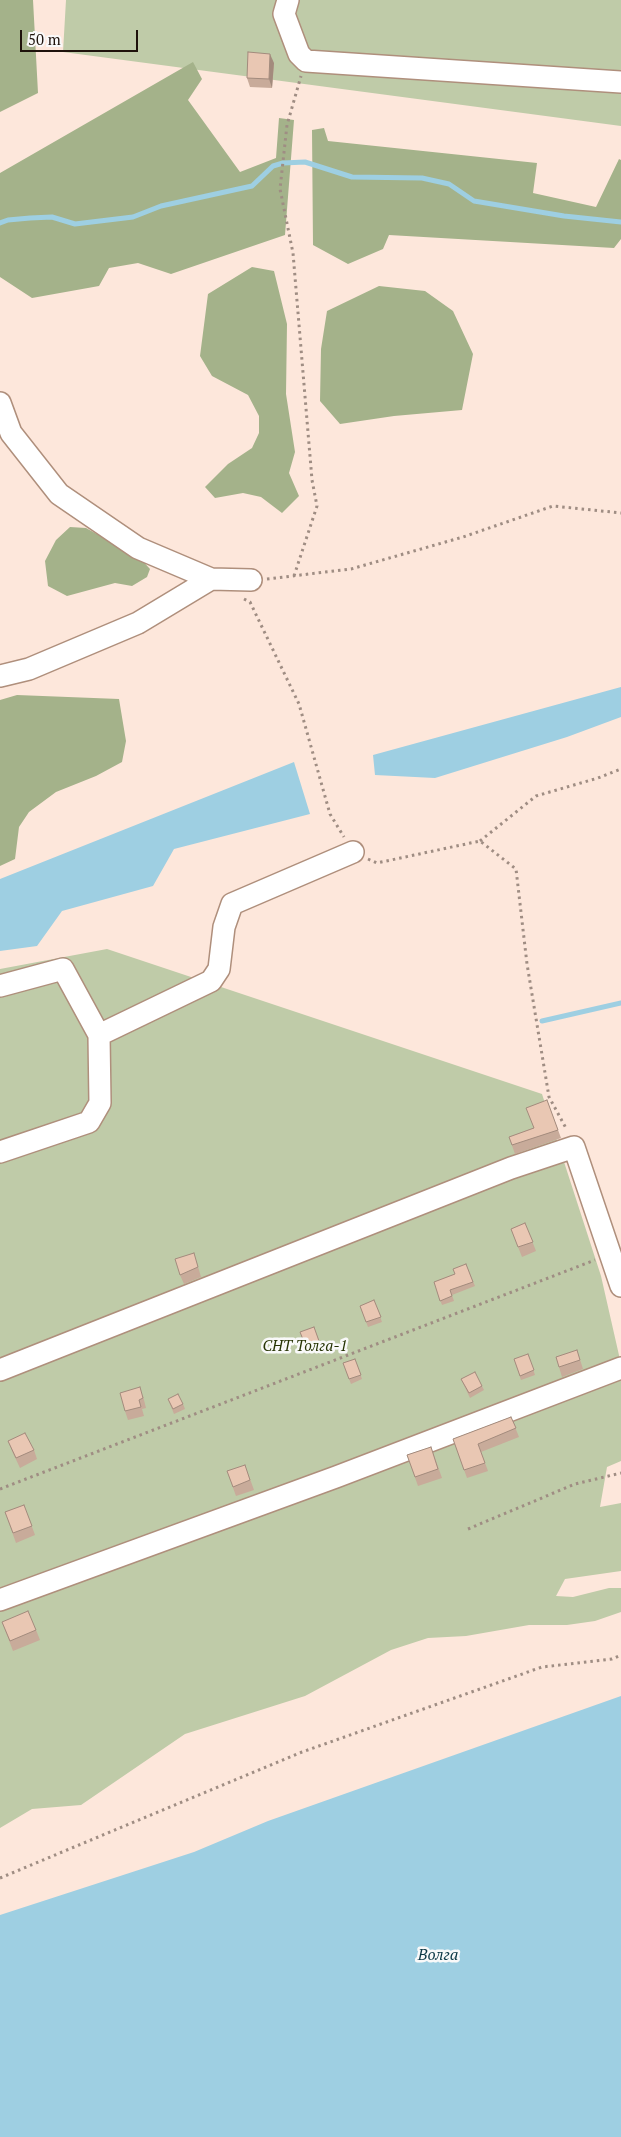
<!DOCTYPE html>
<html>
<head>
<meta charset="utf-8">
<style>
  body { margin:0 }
  #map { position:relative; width:621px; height:2137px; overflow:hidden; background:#fde7db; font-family:"PT Serif",serif }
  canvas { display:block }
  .scale { position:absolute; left:20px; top:30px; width:118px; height:22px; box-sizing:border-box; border:2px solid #1e120b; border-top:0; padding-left:6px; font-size:15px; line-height:18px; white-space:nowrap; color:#1e120b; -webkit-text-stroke:4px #f9f9f9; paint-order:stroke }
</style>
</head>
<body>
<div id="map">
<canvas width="621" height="2137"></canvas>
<div class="scale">50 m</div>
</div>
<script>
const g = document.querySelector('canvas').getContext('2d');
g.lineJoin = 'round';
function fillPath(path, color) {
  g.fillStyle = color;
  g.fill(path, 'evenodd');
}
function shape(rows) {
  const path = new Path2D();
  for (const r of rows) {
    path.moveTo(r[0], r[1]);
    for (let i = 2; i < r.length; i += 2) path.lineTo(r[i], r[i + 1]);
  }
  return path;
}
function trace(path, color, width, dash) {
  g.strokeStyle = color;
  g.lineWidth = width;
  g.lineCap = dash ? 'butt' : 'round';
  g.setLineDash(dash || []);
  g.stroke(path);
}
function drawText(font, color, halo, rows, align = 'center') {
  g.font = font + ' "PT Serif",serif';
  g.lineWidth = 5;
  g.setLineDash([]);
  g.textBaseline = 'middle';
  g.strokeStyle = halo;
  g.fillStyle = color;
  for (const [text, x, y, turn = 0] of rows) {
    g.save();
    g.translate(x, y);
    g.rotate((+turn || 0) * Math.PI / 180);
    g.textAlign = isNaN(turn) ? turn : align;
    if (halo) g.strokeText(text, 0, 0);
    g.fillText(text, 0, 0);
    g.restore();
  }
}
fillPath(shape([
  [66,0,621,0,621,126,63,52],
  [107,949,542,1094,601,1276,621,1364,621,1461,607,1467,600,1507,621,1503,621,1571,565,1579,556,1596,573,1597,609,1588,621,1588,621,1612,595,1621,567,1625,529,1625,466,1636,428,1638,391,1650,305,1696,185,1734,81,1805,32,1809,0,1828,0,969]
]), '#bfcba8');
fillPath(shape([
  [0,0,33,0,38,93,0,112],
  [193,62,202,79,188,100,240,172,276,158,279,118,294,120,285,235,171,274,138,263,109,268,99,286,32,298,0,277,0,173],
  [324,128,328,141,537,163,533,193,596,207,619,159,621,160,621,239,614,248,389,235,383,249,348,264,313,245,312,130],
  [252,267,274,271,287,324,286,394,295,452,289,473,299,496,282,513,261,497,243,493,215,498,205,487,228,464,252,448,259,433,259,416,248,395,212,376,200,356,208,294],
  [379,286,425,291,453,311,473,354,462,410,394,416,340,424,320,401,321,349,327,311],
  [70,527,86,528,140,558,150,569,147,577,132,586,115,583,67,596,48,586,45,561,56,540],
  [17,695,119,699,126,741,122,762,96,776,56,792,29,812,19,827,15,859,0,866,0,700]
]), '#a4b28a');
fillPath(shape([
  [621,687,621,717,567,737,435,778,375,775,373,755],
  [294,762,310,814,174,849,153,886,62,911,37,946,0,951,0,879],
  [621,1696,621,2137,0,2137,0,1915,194,1852,268,1821]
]), '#9ecfe2');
trace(shape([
  [0,223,8,220,30,218,52,217,75,224,133,217,161,206,252,186,273,166,283,163,305,162,352,177,422,178,449,184,474,201,564,216,621,222],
  [542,1021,621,1003]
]), '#9ecfe2', 5);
const minor = shape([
  [288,0,284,14,299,54,306,61,621,82],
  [0,403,11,433,59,494,138,548,211,579],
  [0,676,29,669,138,623,211,579,251,580],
  [0,986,63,969,99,1035,211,981,219,969,224,927,232,904,353,852],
  [0,1152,89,1122,100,1103,99,1035],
  [0,1370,511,1168,574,1147,621,1286],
  [0,1600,336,1477,621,1368]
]);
trace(minor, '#af8f7c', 24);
trace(shape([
  [294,576,317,506,312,480,293,253,280,189,287,125,301,76],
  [267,579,351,569,463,537,553,506,621,513],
  [244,599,250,602,299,704,330,814,344,837],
  [480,841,536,796,598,778,621,769],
  [368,859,377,863,480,841,516,869,527,964,549,1097,567,1130],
  [0,1489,595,1260],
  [468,1529,575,1484,621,1473],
  [0,1878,302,1752,542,1667,612,1659,621,1655]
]), '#9f8d83', 3, [2.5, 4]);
trace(minor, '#fff', 21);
fillPath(shape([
  [274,63,272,88,250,87,247,78],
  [547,1100,561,1138,515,1154,509,1137,533,1128],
  [525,1223,536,1251,522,1257,511,1229],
  [197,1263,201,1277,184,1284,180,1275],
  [466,1264,475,1286,452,1295,454,1301,442,1305,434,1282,455,1274],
  [374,1300,382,1322,368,1327,360,1306],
  [314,1327,321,1346,307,1352,300,1332],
  [577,1350,583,1369,562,1377,556,1357],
  [528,1354,535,1375,521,1380,514,1359],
  [355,1359,362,1379,351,1384,343,1363],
  [461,1379,482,1386,484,1390,470,1398],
  [143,1396,146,1408,142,1409,144,1416,128,1420,125,1411],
  [168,1399,183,1404,185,1409,174,1414],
  [511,1417,519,1437,481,1452,488,1471,467,1478,453,1439],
  [8,1441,34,1450,37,1459,20,1468,12,1451],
  [431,1447,442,1478,418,1486,407,1455],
  [245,1465,254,1490,236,1496,227,1471],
  [24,1505,35,1535,16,1543,5,1512],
  [2,1622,36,1630,40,1640,13,1651]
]), '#c8ab9a');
fillPath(shape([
  [270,54,274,63,272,88,269,79]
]), '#a38b7d');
const building = shape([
  [248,52,270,54,269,79,247,78,248,52],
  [547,1100,558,1130,512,1145,509,1137,534,1128,526,1108,547,1100],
  [525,1223,533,1242,518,1247,511,1229,525,1223],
  [194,1253,198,1267,180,1275,175,1259,194,1253],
  [466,1264,473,1282,450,1290,452,1296,440,1301,434,1282,455,1274,453,1269,466,1264],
  [374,1300,381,1317,366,1322,360,1306,374,1300],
  [314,1327,319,1341,306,1347,300,1332,314,1327],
  [577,1350,580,1360,559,1367,556,1357,577,1350],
  [528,1354,534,1370,520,1376,514,1359,528,1354],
  [355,1359,361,1375,349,1379,343,1363,355,1359],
  [475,1372,482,1386,469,1393,461,1379,475,1372],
  [140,1387,143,1398,139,1400,141,1407,125,1411,120,1393,140,1387],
  [178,1394,183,1404,173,1409,168,1399,178,1394],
  [511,1417,516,1428,478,1444,485,1463,464,1470,453,1439,511,1417],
  [25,1433,34,1450,16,1458,8,1441,25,1433],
  [431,1447,438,1469,415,1477,407,1455,431,1447],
  [245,1465,250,1480,233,1487,227,1471,245,1465],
  [24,1505,32,1526,13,1533,5,1512,24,1505],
  [28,1611,36,1630,10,1641,2,1622,28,1611]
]);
fillPath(building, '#e9c7b3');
trace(building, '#a38b7d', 1);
drawText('italic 15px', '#273404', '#f9f9f9', [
  ["СНТ Толга-1",305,1347]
]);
drawText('italic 16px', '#0c3846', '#f9f9f9', [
  ["Волга",438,1955]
]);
</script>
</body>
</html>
